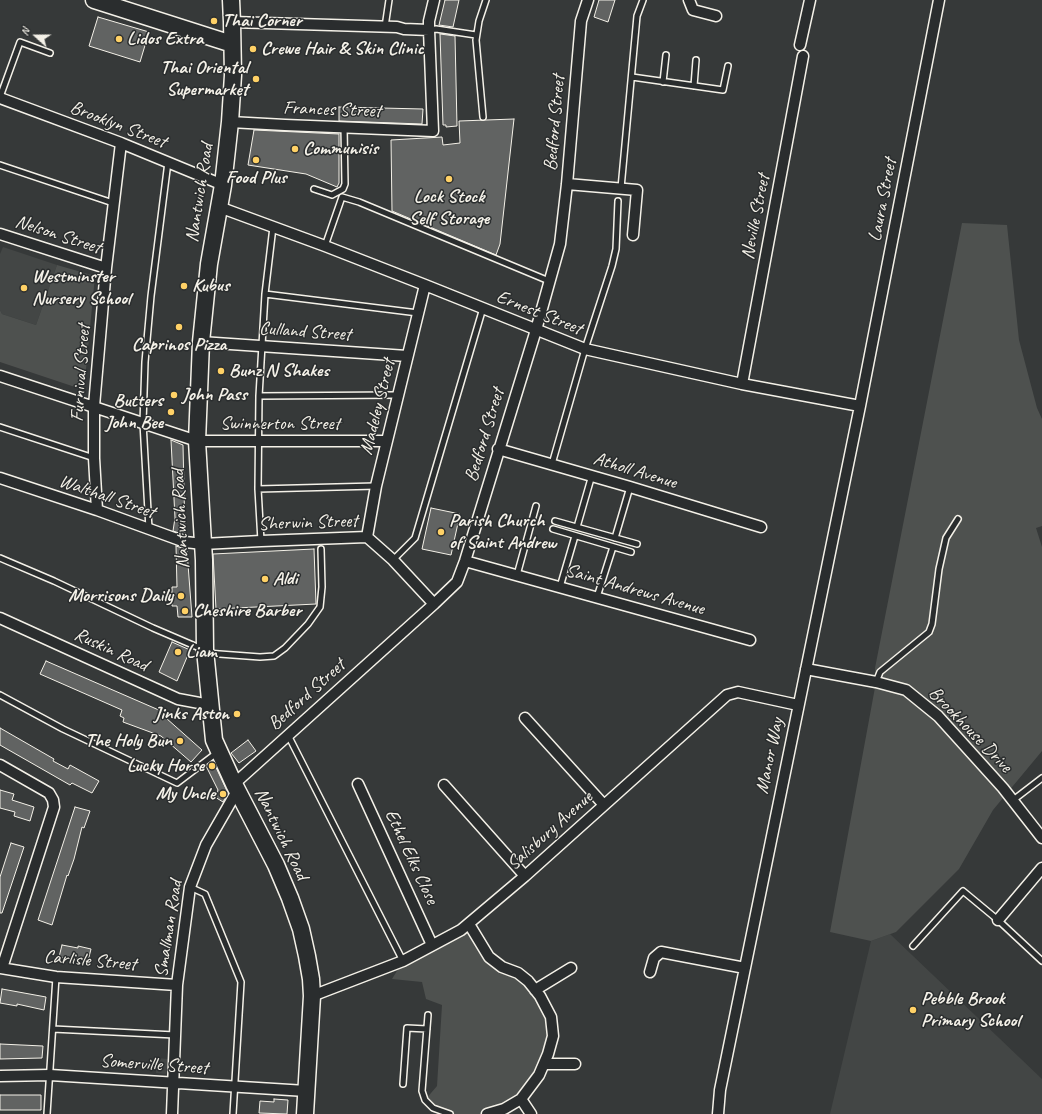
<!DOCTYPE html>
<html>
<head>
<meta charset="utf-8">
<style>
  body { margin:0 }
  #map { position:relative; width:1042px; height:1114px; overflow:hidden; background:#363939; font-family:Caveat,sans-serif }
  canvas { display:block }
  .north { position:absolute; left:16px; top:16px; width:40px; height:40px; -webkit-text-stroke:3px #2a2d2e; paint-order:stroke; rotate:291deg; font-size:11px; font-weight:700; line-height:16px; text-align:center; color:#f4f1e8 }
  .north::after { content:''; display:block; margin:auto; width:14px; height:18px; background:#f4f1e8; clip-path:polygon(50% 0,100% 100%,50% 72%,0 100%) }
</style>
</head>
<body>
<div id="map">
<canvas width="1042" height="1114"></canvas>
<div class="north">N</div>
</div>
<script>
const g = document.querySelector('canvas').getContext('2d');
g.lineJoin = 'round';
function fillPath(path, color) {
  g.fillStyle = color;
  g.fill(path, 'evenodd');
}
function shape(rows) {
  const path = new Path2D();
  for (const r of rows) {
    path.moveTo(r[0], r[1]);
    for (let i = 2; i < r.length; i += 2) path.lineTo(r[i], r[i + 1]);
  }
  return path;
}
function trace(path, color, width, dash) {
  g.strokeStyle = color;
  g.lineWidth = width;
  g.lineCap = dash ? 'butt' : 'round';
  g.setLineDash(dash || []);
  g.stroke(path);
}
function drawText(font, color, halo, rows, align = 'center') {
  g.font = font + ' Caveat,sans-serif';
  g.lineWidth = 3;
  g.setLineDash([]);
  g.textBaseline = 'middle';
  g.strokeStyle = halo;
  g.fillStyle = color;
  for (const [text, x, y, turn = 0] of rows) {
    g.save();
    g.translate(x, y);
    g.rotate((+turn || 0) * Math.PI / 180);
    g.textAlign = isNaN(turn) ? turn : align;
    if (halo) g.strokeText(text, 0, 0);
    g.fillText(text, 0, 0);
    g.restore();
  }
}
fillPath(shape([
  [3,247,57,265,36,325,2,314,0,310,0,254],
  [890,934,1042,1079,1042,1114,830,1114,871,941],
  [157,1058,168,1059,166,1074,156,1073]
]), '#434645');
fillPath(shape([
  [962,223,1007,225,1019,340,1037,408,1042,419,1042,526,1036,528,1042,547,1042,751,993,810,959,869,896,932,871,941,830,932,876,682,875,668],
  [57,265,95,276,84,390,0,362,0,310,2,314,36,325],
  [469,924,489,957,518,973,551,1017,544,1064,521,1099,486,1114,450,1114,433,1108,425,1100,437,1086,442,1005,426,999,422,982,392,979,403,961]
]), '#4e514f');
const building = shape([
  [445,0,459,0,453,27,439,25,445,0],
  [599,0,615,0,608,22,594,17,599,0],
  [98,17,149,32,140,62,89,46,98,17],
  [440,34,455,36,457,126,446,127,446,125,443,125,440,34],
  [339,107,423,109,422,124,339,121,339,107],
  [514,119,500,244,496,255,392,211,391,140,442,137,443,145,460,143,459,121,514,119],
  [254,130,339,134,339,183,337,187,306,174,248,165,254,130],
  [171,440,183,445,185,535,173,531,175,518,171,440],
  [431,508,460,514,451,555,422,549,431,508],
  [176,546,185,549,187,551,192,617,178,617,177,606,172,606,172,587,177,587,176,546],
  [314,549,316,604,216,609,213,554,314,549],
  [172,642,190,650,177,681,159,672,172,642],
  [46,661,168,714,166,718,202,750,191,762,161,736,123,722,124,718,120,716,122,710,40,674,46,661],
  [0,728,54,759,53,761,68,769,70,765,99,781,92,793,72,783,70,785,0,745,0,728],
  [248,740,256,751,239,763,231,753,248,740],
  [213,761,228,793,223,802,215,797,218,790,206,766,213,761],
  [0,790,14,794,12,800,34,807,30,821,14,816,15,812,0,808,0,790],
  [75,807,90,811,84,828,82,827,74,859,68,876,67,875,52,925,38,920,75,807],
  [11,843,24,847,2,913,0,913,0,877,11,843],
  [62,945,78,948,78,946,91,949,88,961,73,957,73,960,59,957,62,945],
  [2,989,46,997,44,1010,17,1004,17,1006,0,1003,2,989],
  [0,1044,43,1046,42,1058,0,1059,0,1044],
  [0,1095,41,1095,41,1110,0,1110,0,1095],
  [274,1099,288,1100,287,1114,259,1113,260,1101,274,1102,274,1099]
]);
fillPath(building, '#616362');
trace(building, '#f4f1e8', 1);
const lane = shape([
  [385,27,389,0],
  [429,30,436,29,476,35],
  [632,77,723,90,728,66],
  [663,82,666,55],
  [694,86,696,60],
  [0,97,20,42,50,53],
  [483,117,476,40,479,21,486,0],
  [0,165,113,203],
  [621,188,637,16,643,0],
  [314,189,332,195,343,189,345,184,344,127],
  [325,246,342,197,359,202,549,281],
  [265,294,418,313],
  [259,396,398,395],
  [0,427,94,458],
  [552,464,585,349,612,266,616,249,618,201],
  [258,489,376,486],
  [555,521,637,544],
  [577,527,592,475],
  [149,529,143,423,145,362,151,296,168,162],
  [553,529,631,552],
  [615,538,630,487],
  [261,541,258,489,259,396,265,294,273,227],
  [0,558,54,581,153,628,202,649],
  [393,560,415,538,483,308],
  [517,575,536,506],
  [560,587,575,536],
  [597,597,613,547],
  [206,653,260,657,274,656,285,648,308,624,320,607,322,587,321,549],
  [876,682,880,672,929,632,932,624,939,569,946,538,958,519],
  [0,695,63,729,177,783,218,752],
  [288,735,403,961],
  [1012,801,1042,778],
  [190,887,205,894,241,982,233,1114],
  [913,946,963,891,998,920,1042,961],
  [428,1015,422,1091,425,1100,433,1108,450,1114],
  [53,1029,175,1035],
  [403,1084,407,1028,427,1029],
  [47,1114,56,977]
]);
const street = shape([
  [689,0,693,10,716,16],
  [232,22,397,27,404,29,429,30],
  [800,45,810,0],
  [0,98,121,143,223,185],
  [230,122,285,125,433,131,429,30,429,21,434,0],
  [567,184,637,190,633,235],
  [219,207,325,246,425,285,585,349,742,384,860,406],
  [0,234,106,268],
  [201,342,407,356],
  [0,376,197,441,386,441],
  [742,384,803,56],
  [498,449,630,487,761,527],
  [0,478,97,510,185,542,203,544,261,541,367,537,393,560,434,604],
  [97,510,94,458,94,406,106,268,121,143],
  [367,537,376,486,425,285],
  [465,561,750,640],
  [0,618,178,699,210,705],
  [806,669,876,682,906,690,938,716,1003,788,1042,838],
  [525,718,604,805],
  [0,765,49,793,53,800,54,807,2,968],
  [234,784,434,604,457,582,465,561,536,330,560,244,567,184,581,21,588,0],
  [358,784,432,945],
  [444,785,525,876],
  [998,920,1042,868],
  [469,924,489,957,502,967,518,973,528,981,540,996,551,1017,553,1036,548,1054,539,1075,521,1099,504,1109,487,1114],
  [0,968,56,977,177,985],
  [650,972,654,958,661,952,745,968],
  [535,990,571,968],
  [312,996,403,961,461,930,525,876,727,695,738,692,798,705],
  [544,1064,575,1064],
  [0,1076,50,1075,306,1091],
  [521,1099,531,1114],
  [172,1114,177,985,190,887,206,845,237,791],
  [718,1114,720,1090,860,406,939,0]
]);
const primary = shape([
  [94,0,232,44],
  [231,0,232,22,233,75,230,122,223,185,209,264,201,342,197,441,204,560,205,650,214,740,234,784,276,865,290,898,301,929,307,956,311,979,312,996,305,1114]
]);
trace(lane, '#f4f1e8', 8);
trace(street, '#f4f1e8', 13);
trace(primary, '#f4f1e8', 19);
trace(lane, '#2a2d2e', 5);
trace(street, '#2a2d2e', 10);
trace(primary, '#2a2d2e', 16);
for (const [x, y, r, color] of [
  [214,21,4,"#ffd166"],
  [119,39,4,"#ffd166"],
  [253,49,4,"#ffd166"],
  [256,79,4,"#ffd166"],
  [295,149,4,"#ffd166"],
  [256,160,4,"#ffd166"],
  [449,179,4,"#ffd166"],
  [184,286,4,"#ffd166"],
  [24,288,4,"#ffd166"],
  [179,327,4,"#ffd166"],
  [221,371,4,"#ffd166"],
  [174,395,4,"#ffd166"],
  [171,412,4,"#ffd166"],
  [441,532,4,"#ffd166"],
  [265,579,4,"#ffd166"],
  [181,596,4,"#ffd166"],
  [185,611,4,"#ffd166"],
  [178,652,4,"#ffd166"],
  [237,714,4,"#ffd166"],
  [180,741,4,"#ffd166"],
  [212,766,4,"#ffd166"],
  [223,794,4,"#ffd166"],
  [913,1010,4,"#ffd166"]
]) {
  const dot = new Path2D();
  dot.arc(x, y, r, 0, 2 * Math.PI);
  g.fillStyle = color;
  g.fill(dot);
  trace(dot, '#2a2d2e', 1.5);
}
drawText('bold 19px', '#f4f1e8', '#2a2d2e', [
  ["Thai Corner",222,21],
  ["Lidos Extra",127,39],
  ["Crewe Hair & Skin Clinic",261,49],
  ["Thai Oriental",248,68,"right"],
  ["Supermarket",248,90,"right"],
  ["Communisis",303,149],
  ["Food Plus",256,178,"center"],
  ["Lock Stock",449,197,"center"],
  ["Self Storage",449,219,"center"],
  ["Westminster",32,277],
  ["Nursery School",32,299],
  ["Kubus",192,286],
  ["Caprinos Pizza",179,345,"center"],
  ["Bunz N Shakes",229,371],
  ["John Pass",182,395],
  ["Butters",163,401,"right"],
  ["John Bee",163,423,"right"],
  ["Parish Church",449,521],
  ["of Saint Andrew",449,543],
  ["Aldi",273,579],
  ["Morrisons Daily",173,596,"right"],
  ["Cheshire Barber",193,611],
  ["Liam",186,652],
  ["Jinks Aston",229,714,"right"],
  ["The Holy Bun",172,741,"right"],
  ["Lucky Horse",204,766,"right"],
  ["My Uncle",215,794,"right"],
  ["Pebble Brook",921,999],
  ["Primary School",921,1021]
], 'left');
drawText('19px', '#f4f1e8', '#2a2d2e', [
  ["Frances Street",332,110,2],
  ["Bedford Street",555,123,-85],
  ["Brooklyn Street",118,125,21],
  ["Nantwich Road",200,193,-81],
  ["Laura Street",883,200,-79],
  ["Neville Street",756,217,-79],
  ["Nelson Street",58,235,18],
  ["Ernest Street",539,313,22],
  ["Culland Street",305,332,4],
  ["Furnival Street",81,373,-86],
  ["Madeley Street",378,407,-76],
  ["Swinnerton Street",280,424],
  ["Bedford Street",485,435,-73],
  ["Atholl Avenue",635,471,17],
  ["Walthall Street",107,497,19],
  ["Nantwich Road",181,519,-93],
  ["Sherwin Street",308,523,-2],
  ["Saint Andrews Avenue",635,590,16],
  ["Ruskin Road",111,650,25],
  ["Bedford Street",307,695,-42],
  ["Brookhouse Drive",970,730,46],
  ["Manor Way",770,756,-78],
  ["Salisbury Avenue",550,831,-42],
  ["Nantwich Road",281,834,64],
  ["Ethel Elks Close",411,857,65],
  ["Smallman Road",169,929,-81],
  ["Carlisle Street",90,961,5],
  ["Somerville Street",154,1065,4]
]);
</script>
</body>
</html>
